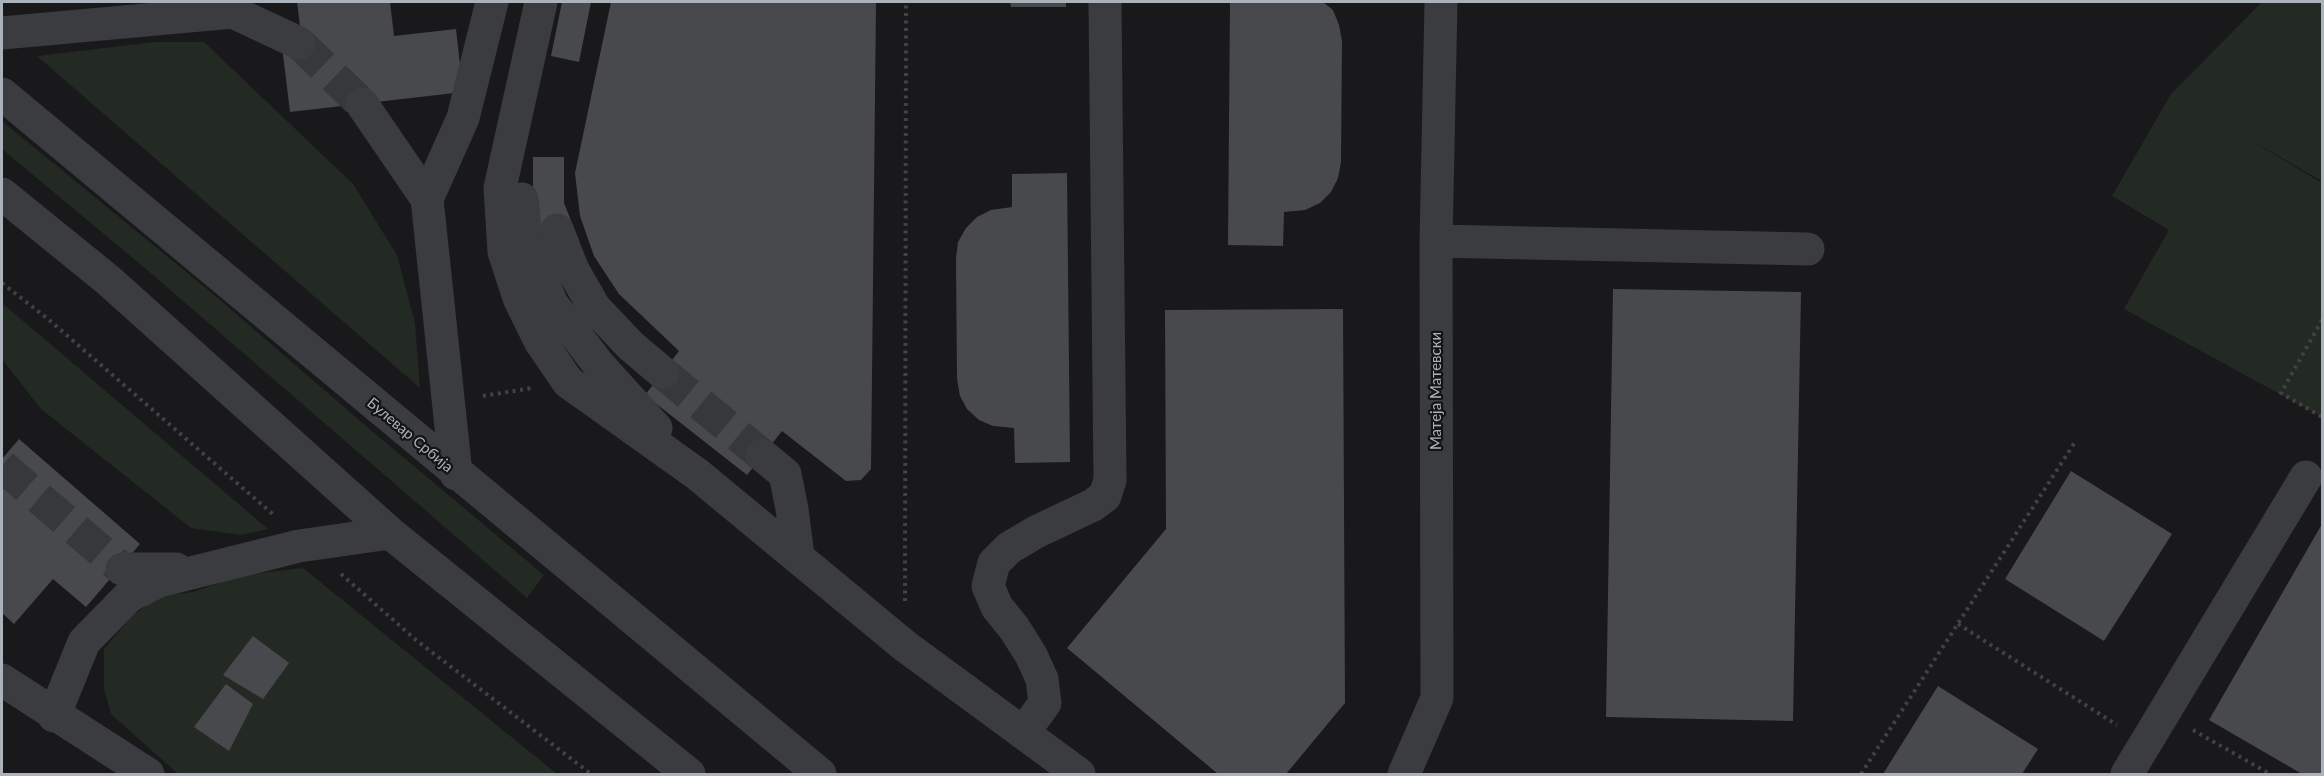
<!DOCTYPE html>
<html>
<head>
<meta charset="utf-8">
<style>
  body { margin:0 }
  #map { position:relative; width:2324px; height:776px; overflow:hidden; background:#19191b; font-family:Lato,sans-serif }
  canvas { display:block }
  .frame { position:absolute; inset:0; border:3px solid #acb2b9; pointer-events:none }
</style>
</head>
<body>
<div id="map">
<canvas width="2324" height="776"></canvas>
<div class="frame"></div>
</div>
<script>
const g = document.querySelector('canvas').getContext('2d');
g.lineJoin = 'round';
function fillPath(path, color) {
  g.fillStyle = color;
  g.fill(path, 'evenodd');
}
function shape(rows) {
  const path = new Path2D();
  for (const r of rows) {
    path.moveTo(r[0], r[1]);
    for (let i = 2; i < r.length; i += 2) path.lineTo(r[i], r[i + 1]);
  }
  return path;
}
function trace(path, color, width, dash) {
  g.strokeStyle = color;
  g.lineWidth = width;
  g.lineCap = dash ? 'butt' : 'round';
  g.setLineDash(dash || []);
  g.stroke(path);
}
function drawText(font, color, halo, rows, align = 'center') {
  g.font = font + ' Lato,sans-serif';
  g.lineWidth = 4.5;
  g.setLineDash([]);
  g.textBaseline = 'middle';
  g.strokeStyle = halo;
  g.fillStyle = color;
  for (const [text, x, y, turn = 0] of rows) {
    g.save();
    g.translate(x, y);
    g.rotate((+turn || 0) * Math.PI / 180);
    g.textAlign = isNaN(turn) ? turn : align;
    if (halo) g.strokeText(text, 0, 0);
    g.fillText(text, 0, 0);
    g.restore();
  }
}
fillPath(shape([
  [2262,2,2322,2,2322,181,2242,135,2322,183,2322,417,2124,309,2169,230,2112,196,2171,94],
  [155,42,204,42,353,184,397,255,415,323,420,388,37,56],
  [2,121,213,294,366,426,544,575,527,598,146,269,2,149],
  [2,303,268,529,241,535,191,528,41,409,2,359],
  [303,568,557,774,178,774,111,714,104,689,104,649,132,616,159,596,193,592,243,575]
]), '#232a23');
fillPath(shape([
  [297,2,390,2,394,36,456,29,463,92,290,112,282,46,302,43],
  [562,2,591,2,579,62,551,56],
  [611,2,876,2,871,469,861,480,846,481,782,431,747,475,645,395,679,351,619,294,594,256,580,216,575,173],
  [1010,2,1066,2,1066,7,1011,7],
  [1230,2,1323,2,1333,10,1339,25,1342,41,1341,162,1338,178,1331,192,1320,203,1305,210,1284,212,1283,246,1228,245],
  [533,157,564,157,564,203,580,243,551,254,533,210],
  [1067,173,1070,462,1015,463,1014,428,993,426,979,420,967,409,960,396,957,379,956,258,958,242,966,228,977,217,991,210,1012,207,1012,174],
  [1613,289,1801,292,1793,721,1606,717],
  [1343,309,1345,703,1286,774,1218,774,1067,648,1166,529,1165,310],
  [19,439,140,544,86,607,53,579,14,624,2,613,2,459],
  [2071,471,2172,534,2104,641,2005,579],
  [2322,524,2322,774,2302,774,2209,720],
  [253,636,289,663,263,699,223,675],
  [226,684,253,704,229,751,194,727],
  [1938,686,2038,749,2022,774,1883,774]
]), '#48494d');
trace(shape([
  [299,43,362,104],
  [663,373,762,455],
  [2,466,122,569]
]), '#36383b', 33, [33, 16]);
trace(shape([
  [2,283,48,319,275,516],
  [2322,320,2281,393,2322,417],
  [483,396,532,388],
  [341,574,416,640,591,774],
  [905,601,906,2],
  [1958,624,2117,725],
  [2193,730,2270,774],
  [1861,774,2075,442]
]), '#404346', 4, [3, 4.5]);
trace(shape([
  [541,2,500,188,504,252,519,298,540,341,568,382,697,474,905,646,1079,774],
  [2,33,233,12,299,43],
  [2,94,820,774],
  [362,104,427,199,456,474],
  [2,194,108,280,390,533,689,774],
  [427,199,463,118,492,2],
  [522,199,526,242,552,304,599,365,656,428],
  [557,230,573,270,594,307,631,346,663,373],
  [1436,241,1808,249],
  [762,455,785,474,792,509,798,556],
  [122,569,176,569],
  [2,680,148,774],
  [54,716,84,642,129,596,159,581,299,546,390,533],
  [1023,733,1045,703,1042,679,1031,655,1014,628,997,607,988,586,994,563,1009,548,1036,532,1093,505,1105,496,1110,480,1105,2],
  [1404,774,1437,698,1436,241,1441,2],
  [2127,774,2306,477]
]), '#3a3c3f', 33);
drawText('15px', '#acb2b9', '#141416', [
  ["Матеја Матевски",1436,391,-90],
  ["Булевар Србија",410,435,40]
]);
</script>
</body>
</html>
